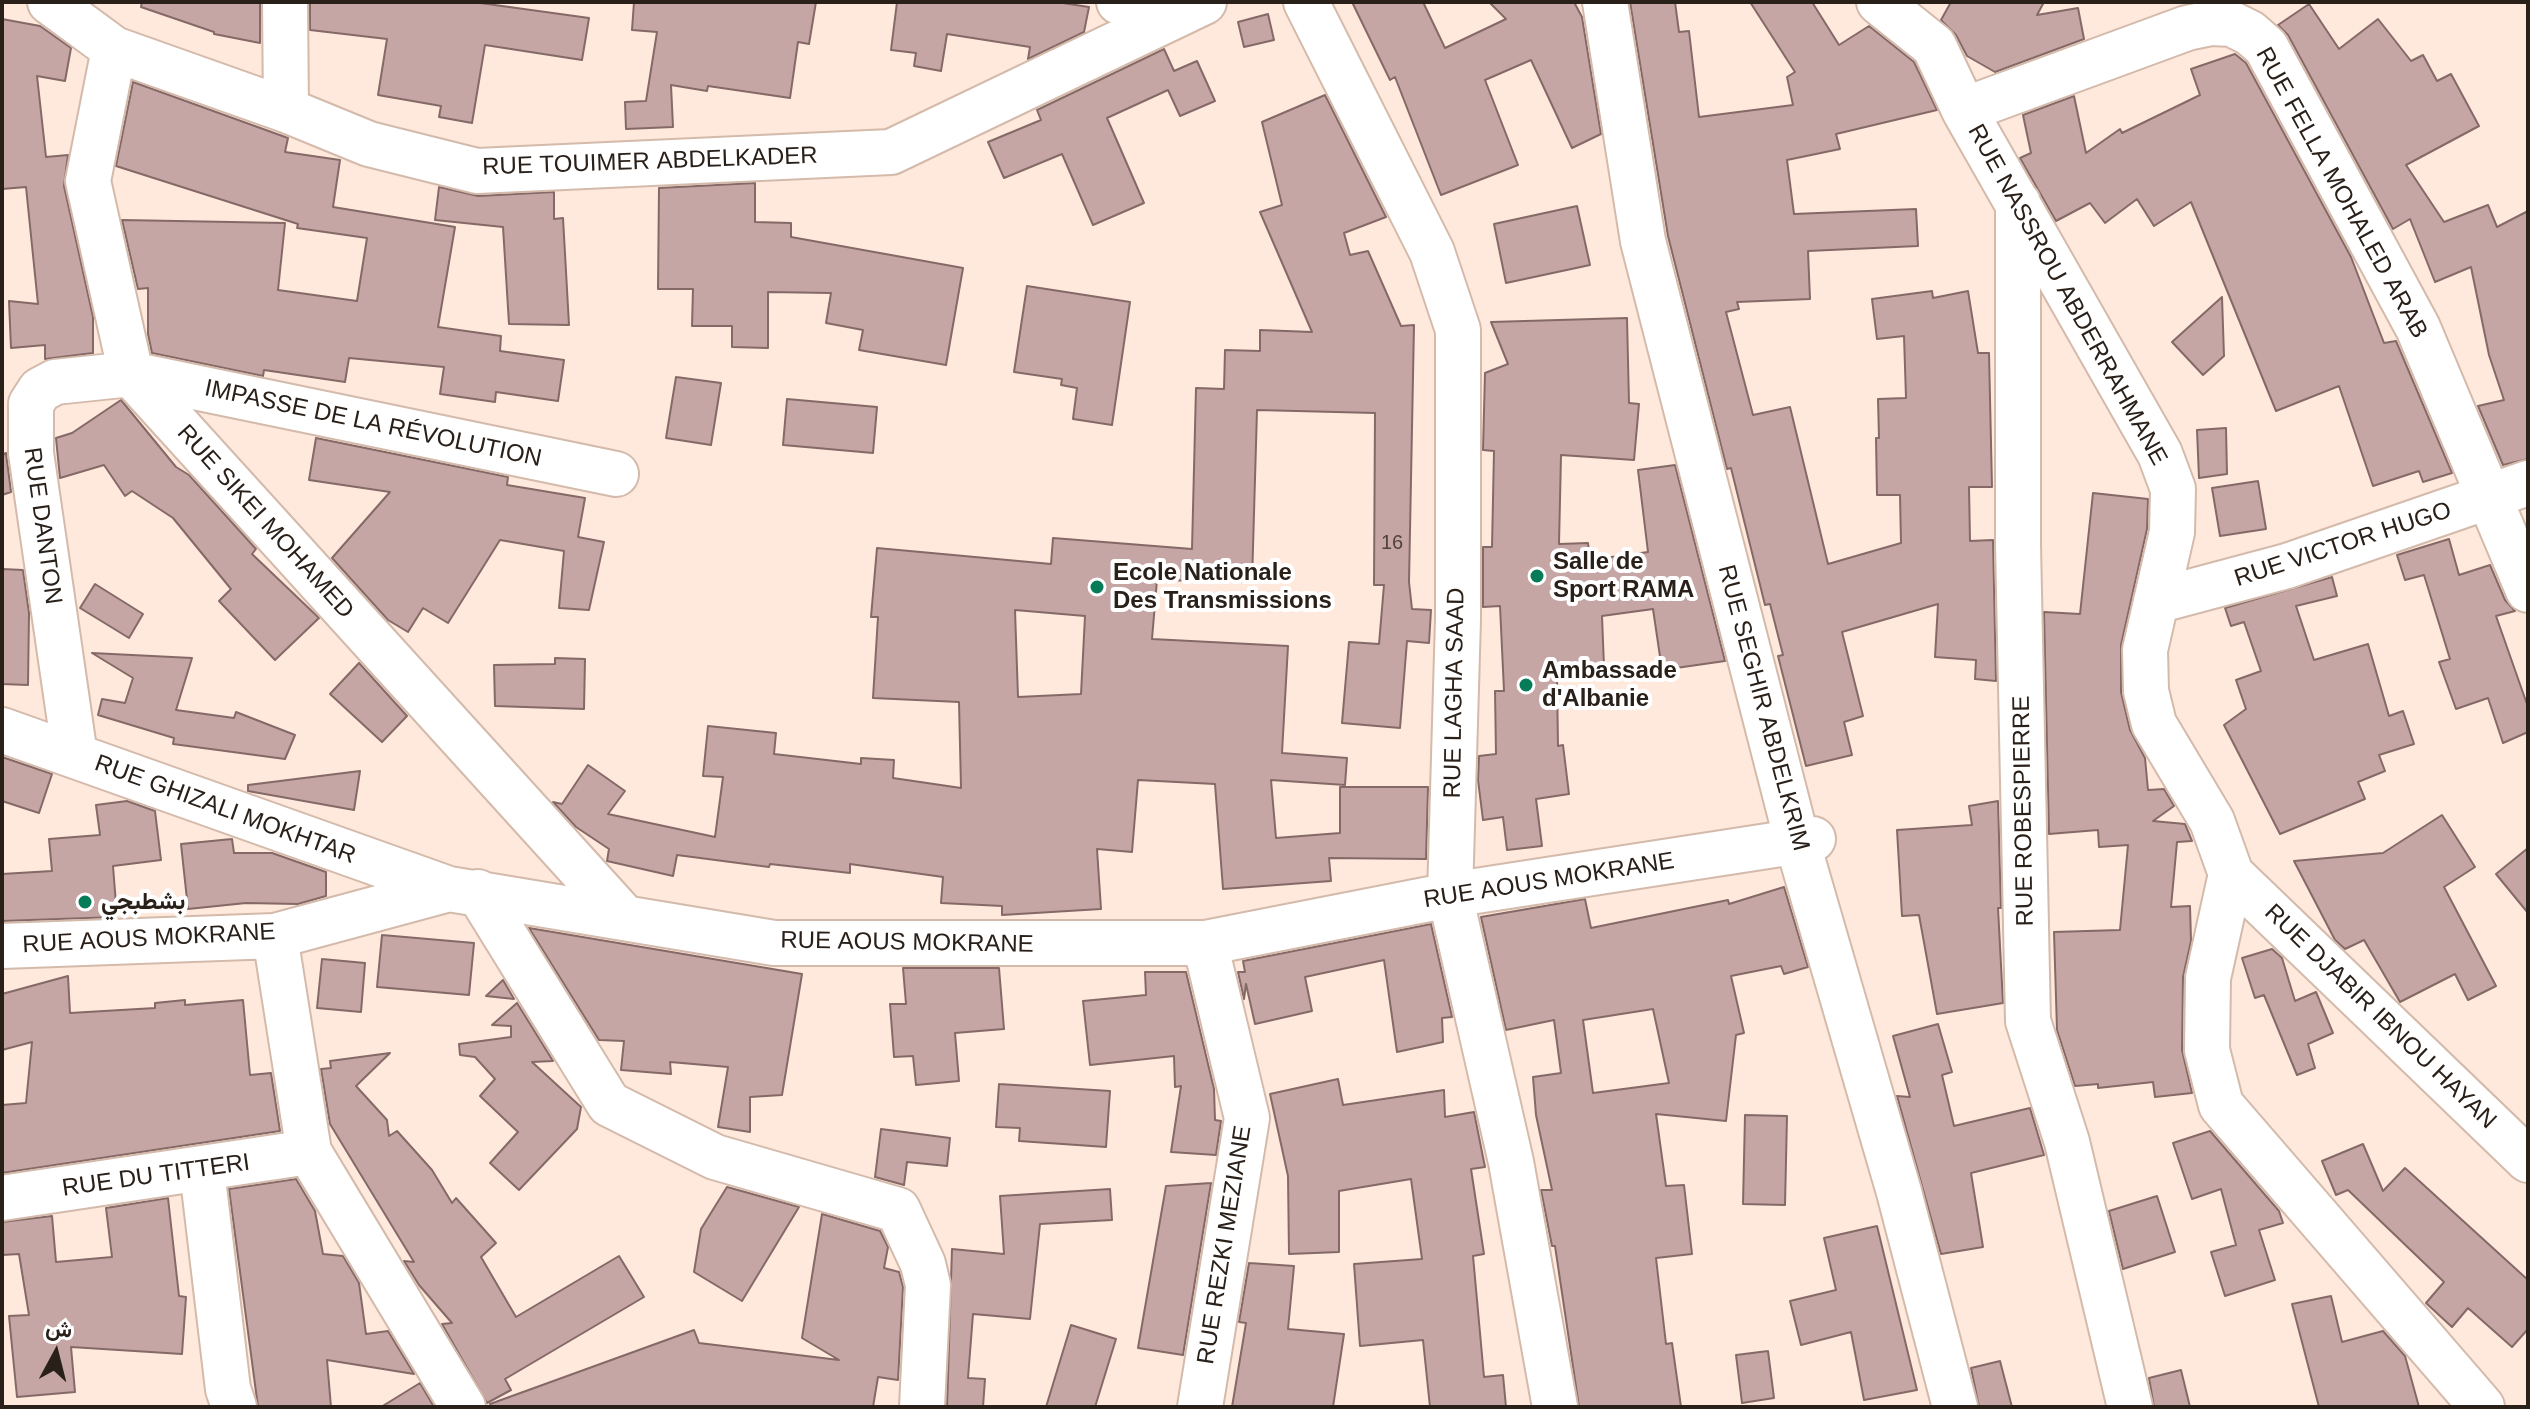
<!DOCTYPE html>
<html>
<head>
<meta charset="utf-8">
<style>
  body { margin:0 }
  #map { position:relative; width:2530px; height:1409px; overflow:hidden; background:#fee9dc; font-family:Helvetica,Vazirmatn,sans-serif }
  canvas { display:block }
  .frame { position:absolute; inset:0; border:4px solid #2a201a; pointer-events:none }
  .north { position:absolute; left:16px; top:1313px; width:80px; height:80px; -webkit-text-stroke:6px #fff; paint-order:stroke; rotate:7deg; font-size:22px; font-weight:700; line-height:32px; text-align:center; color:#2a201a }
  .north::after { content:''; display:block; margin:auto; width:28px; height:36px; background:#2a201a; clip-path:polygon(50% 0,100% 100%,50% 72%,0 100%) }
</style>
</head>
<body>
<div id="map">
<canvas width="2530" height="1409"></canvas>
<div class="frame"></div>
<div class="north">ش</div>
</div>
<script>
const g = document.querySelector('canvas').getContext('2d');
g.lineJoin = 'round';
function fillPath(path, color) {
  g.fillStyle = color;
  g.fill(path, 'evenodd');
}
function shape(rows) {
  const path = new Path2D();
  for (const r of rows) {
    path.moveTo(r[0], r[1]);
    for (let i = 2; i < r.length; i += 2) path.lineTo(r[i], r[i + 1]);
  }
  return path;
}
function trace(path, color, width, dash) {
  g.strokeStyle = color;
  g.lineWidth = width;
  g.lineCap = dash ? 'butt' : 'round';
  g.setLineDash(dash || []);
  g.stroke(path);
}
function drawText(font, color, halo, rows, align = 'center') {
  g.font = font + ' Helvetica,Vazirmatn,sans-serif';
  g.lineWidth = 8;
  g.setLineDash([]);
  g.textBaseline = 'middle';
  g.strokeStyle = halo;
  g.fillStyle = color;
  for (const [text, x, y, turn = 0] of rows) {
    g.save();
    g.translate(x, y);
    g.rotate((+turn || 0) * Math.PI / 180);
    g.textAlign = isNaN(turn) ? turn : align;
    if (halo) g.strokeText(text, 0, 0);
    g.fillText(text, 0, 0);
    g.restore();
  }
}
const building = shape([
  [142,2,260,2,260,43,214,34,214,32,141,7,142,2],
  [310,2,473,2,589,18,582,60,485,45,472,123,439,117,441,106,378,95,387,39,310,30,310,2],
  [634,2,816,2,809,44,798,42,790,98,708,86,707,91,671,85,673,127,626,129,625,102,646,101,657,32,632,30,634,2],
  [897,2,1056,2,1089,7,1084,32,1028,59,1030,47,947,34,941,71,914,66,916,53,891,50,897,2],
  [1352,2,1423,2,1445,48,1506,19,1489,2,1574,2,1582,17,1601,134,1572,148,1531,60,1485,80,1518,165,1441,195,1395,77,1390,80,1352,2],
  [1630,2,1675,2,1679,32,1689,31,1699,117,1793,105,1787,77,1795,72,1750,2,1812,2,1839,45,1869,26,1914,62,1937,110,1836,134,1840,149,1787,160,1794,214,1916,209,1918,246,1808,251,1810,299,1737,302,1739,309,1726,312,1753,415,1790,407,1828,564,1901,543,1900,495,1877,495,1876,438,1879,438,1878,399,1906,398,1904,336,1877,339,1872,299,1932,291,1933,298,1968,291,1978,353,1989,353,1992,487,1969,487,1970,541,1993,540,1996,681,1975,679,1976,660,1935,657,1938,604,1842,632,1863,716,1844,722,1852,755,1806,766,1778,656,1783,655,1770,604,1765,605,1731,468,1727,469,1668,236,1630,2],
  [1951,2,2044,2,2037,15,2078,8,2084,39,1995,72,1967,56,1956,35,1941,20,1951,2],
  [2309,4,2339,49,2378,19,2411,61,2423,55,2437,81,2451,74,2479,126,2406,165,2444,222,2488,205,2497,227,2528,211,2528,459,2503,465,2478,406,2504,400,2489,355,2471,267,2435,282,2410,219,2393,229,2288,35,2278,25,2309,4],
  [1268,14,1274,40,1244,47,1238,22,1268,14],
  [2,19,40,26,71,48,65,81,37,76,46,157,68,155,64,186,93,317,93,353,45,359,45,345,11,348,9,301,38,304,26,187,2,189,2,19],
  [1164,49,1174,71,1197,61,1215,101,1180,116,1168,90,1107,118,1144,203,1093,225,1062,154,1004,178,988,142,1041,120,1037,110,1164,49],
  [2235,54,2246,63,2351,257,2384,343,2396,341,2452,473,2423,482,2419,471,2373,486,2339,386,2276,411,2191,202,2154,226,2137,199,2105,223,2090,203,2056,221,2020,158,2031,153,2023,115,2074,96,2086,153,2120,129,2122,133,2200,95,2191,69,2235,54],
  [133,82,288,138,285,152,340,160,333,207,455,227,438,327,501,336,500,351,564,360,558,401,496,392,495,402,440,394,444,367,349,358,345,382,264,370,263,376,152,353,148,334,148,288,138,289,122,220,285,223,278,290,357,301,367,238,297,228,298,224,116,166,133,82],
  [1325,95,1386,217,1344,233,1350,255,1368,251,1401,326,1414,325,1409,582,1412,609,1431,610,1429,643,1407,641,1400,728,1342,723,1349,642,1379,644,1384,585,1374,585,1375,413,1257,410,1252,582,1157,580,1152,639,1288,646,1282,753,1347,758,1345,785,1271,780,1276,838,1340,833,1340,787,1428,787,1426,859,1329,858,1331,881,1223,889,1215,784,1138,780,1132,852,1097,849,1101,909,1002,915,1002,906,941,903,943,877,850,864,850,873,770,864,769,867,677,855,673,876,607,861,609,849,576,827,553,802,562,804,588,765,625,791,608,814,715,837,723,777,703,776,708,726,776,733,774,754,861,764,861,758,894,760,893,778,961,788,959,702,873,698,878,617,871,617,877,548,1051,564,1053,538,1192,549,1196,388,1224,389,1225,350,1260,351,1260,330,1312,332,1260,212,1282,205,1262,122,1325,95],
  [1015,610,1085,616,1081,694,1018,697,1015,610],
  [755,183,755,222,791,223,791,237,963,268,946,365,859,350,863,330,826,323,831,293,768,292,768,348,732,347,732,326,692,326,693,289,658,289,659,188,755,183],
  [439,187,478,196,554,192,554,219,563,218,569,325,509,324,503,227,435,220,439,187],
  [1577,206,1590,265,1506,283,1494,224,1577,206],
  [1027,286,1130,302,1112,425,1073,419,1077,388,1061,385,1062,379,1014,372,1027,286],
  [2222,297,2224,356,2203,375,2172,342,2222,297],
  [1627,318,1629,403,1639,404,1634,460,1561,455,1559,544,1588,543,1590,560,1648,552,1638,470,1675,465,1725,661,1662,670,1653,609,1602,616,1604,667,1568,669,1569,679,1557,679,1558,746,1563,745,1569,794,1536,799,1542,846,1507,850,1503,817,1483,820,1478,780,1479,756,1496,754,1495,691,1504,691,1500,606,1483,607,1483,547,1492,547,1494,451,1483,450,1485,373,1508,364,1491,322,1627,318],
  [676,377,721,383,711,445,666,438,676,377],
  [787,399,877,407,873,453,783,445,787,399],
  [121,400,176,467,189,475,256,549,252,554,319,618,275,660,219,601,231,589,173,518,132,491,125,496,104,465,60,478,56,438,72,433,121,400],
  [2226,428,2227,474,2199,478,2197,430,2226,428],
  [316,438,508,477,507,485,585,498,578,537,604,542,589,610,559,608,564,551,500,540,448,623,423,608,408,632,388,620,332,558,390,492,309,480,316,438],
  [6,453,11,492,2,495,2,455,6,453],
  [2258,481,2266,529,2220,536,2212,488,2258,481],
  [2093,493,2148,499,2147,529,2121,645,2121,692,2130,730,2145,758,2148,790,2164,789,2174,806,2153,821,2185,824,2192,841,2177,842,2171,907,2190,906,2191,941,2183,977,2182,1050,2192,1093,2155,1097,2153,1082,2098,1088,2098,1084,2075,1086,2057,1030,2054,932,2120,930,2128,845,2099,847,2098,830,2049,834,2044,612,2080,614,2093,493],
  [2449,539,2459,575,2490,565,2505,600,2515,611,2496,616,2528,707,2528,732,2503,743,2488,698,2456,709,2439,662,2450,659,2424,575,2405,580,2397,555,2449,539],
  [2,569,23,570,29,613,28,685,2,684,2,569],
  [2332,577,2337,596,2296,606,2314,660,2368,644,2389,716,2403,711,2414,744,2379,755,2385,771,2358,782,2365,799,2280,834,2224,725,2246,709,2236,680,2261,671,2244,622,2231,626,2225,608,2332,577],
  [95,584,143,614,129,638,80,608,95,584],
  [92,653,192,658,176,710,234,718,236,712,295,735,285,759,173,744,174,738,98,715,102,699,125,703,133,678,92,653],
  [555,658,585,659,584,709,495,706,494,665,555,664,555,658],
  [359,663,407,716,382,742,330,694,359,663],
  [2,757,52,774,39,813,2,801,2,757],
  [360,771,354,810,248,791,248,785,360,771],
  [127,801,155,811,161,860,113,866,117,917,2,921,2,874,52,871,49,839,100,835,96,805,127,801],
  [1998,801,2001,908,1998,908,2003,1003,1937,1014,1919,915,1902,916,1897,830,1972,825,1969,806,1998,801],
  [2442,815,2475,867,2444,887,2496,986,2468,1000,2455,974,2400,1002,2364,940,2345,949,2335,940,2294,861,2383,853,2442,815],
  [232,839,234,853,272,853,326,872,326,896,298,904,246,903,188,909,181,844,232,839],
  [2528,848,2528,913,2496,874,2528,848],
  [1784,887,1808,967,1784,974,1781,966,1731,976,1744,1033,1736,1035,1726,1121,1656,1114,1666,1186,1684,1185,1692,1254,1656,1258,1666,1344,1672,1343,1681,1407,1579,1407,1555,1246,1552,1246,1541,1190,1552,1190,1536,1115,1533,1077,1561,1073,1554,1020,1506,1030,1481,917,1585,899,1591,928,1728,900,1729,904,1784,887],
  [1653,1009,1669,1083,1593,1093,1583,1020,1653,1009],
  [1431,924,1452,1017,1442,1018,1443,1042,1397,1052,1384,960,1305,977,1312,1011,1255,1024,1246,984,1244,999,1238,972,1245,972,1243,961,1431,924],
  [529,928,802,974,782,1095,750,1097,750,1132,718,1127,728,1067,670,1062,671,1074,621,1070,624,1041,599,1040,529,928],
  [382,935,474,943,469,995,377,987,382,935],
  [2272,949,2282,958,2295,1001,2316,992,2333,1033,2308,1044,2315,1068,2297,1075,2264,995,2255,998,2242,958,2272,949],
  [322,959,365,963,361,1012,317,1008,322,959],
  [903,968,999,968,1004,1029,955,1033,959,1081,916,1085,913,1056,894,1057,890,1004,906,1004,903,968],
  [1145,972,1186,972,1214,1089,1215,1120,1221,1121,1216,1155,1171,1152,1181,1086,1175,1087,1174,1056,1090,1065,1083,1001,1146,995,1145,972],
  [68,976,70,1013,155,1008,155,1003,185,1000,185,1005,243,1000,250,1075,271,1073,280,1131,2,1173,2,1105,26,1103,32,1042,2,1050,2,994,68,976],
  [503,980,514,999,486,996,503,980],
  [517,1003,553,1061,532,1062,581,1107,577,1129,519,1190,490,1163,518,1132,480,1096,495,1079,475,1057,460,1055,459,1044,511,1037,511,1026,492,1025,517,1003],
  [1938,1024,1952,1072,1942,1075,1954,1126,2030,1108,2044,1155,1971,1173,1983,1247,1941,1254,1897,1096,1910,1097,1893,1036,1938,1024],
  [390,1053,356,1086,387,1120,389,1136,397,1131,432,1170,452,1203,456,1198,496,1243,481,1257,516,1317,619,1256,644,1297,505,1379,511,1390,487,1403,442,1324,452,1323,419,1285,404,1261,414,1262,330,1124,321,1069,331,1068,330,1061,390,1053],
  [1338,1079,1343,1105,1444,1090,1445,1117,1474,1112,1485,1167,1471,1169,1484,1254,1473,1256,1484,1377,1503,1375,1506,1407,1430,1407,1423,1340,1360,1346,1354,1264,1422,1259,1411,1179,1339,1191,1339,1252,1289,1254,1288,1176,1270,1094,1338,1079],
  [999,1084,1110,1091,1106,1147,1019,1141,1020,1128,996,1127,999,1084],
  [1745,1115,1787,1116,1785,1205,1743,1204,1745,1115],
  [881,1129,950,1138,947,1166,907,1162,904,1185,875,1177,881,1129],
  [2210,1131,2279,1211,2283,1223,2259,1230,2275,1280,2225,1296,2211,1252,2236,1245,2221,1189,2192,1199,2173,1143,2210,1131],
  [2363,1144,2383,1191,2405,1168,2528,1280,2528,1329,2512,1347,2468,1308,2452,1327,2426,1303,2444,1282,2348,1190,2336,1195,2322,1161,2363,1144],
  [296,1179,315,1211,323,1254,343,1256,359,1283,366,1334,388,1331,414,1374,327,1360,331,1407,258,1407,229,1189,296,1179],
  [1211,1183,1183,1355,1138,1348,1166,1186,1211,1183],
  [727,1187,799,1207,742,1301,694,1272,701,1229,727,1187],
  [1110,1189,1112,1220,1040,1224,1030,1319,973,1314,968,1378,985,1379,983,1407,947,1407,952,1249,1004,1254,1000,1196,1110,1189],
  [2157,1196,2175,1252,2123,1269,2109,1211,2157,1196],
  [168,1198,179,1296,186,1297,182,1354,71,1347,75,1392,17,1397,9,1316,29,1315,19,1254,2,1255,2,1222,52,1216,56,1262,112,1257,106,1208,168,1198],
  [822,1214,880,1231,888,1247,884,1268,899,1272,903,1287,898,1380,878,1377,873,1407,491,1407,490,1404,694,1330,699,1343,839,1360,802,1338,822,1214],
  [1877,1226,1917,1390,1864,1400,1851,1332,1801,1345,1790,1301,1836,1290,1824,1238,1877,1226],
  [1249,1263,1294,1266,1288,1329,1344,1334,1333,1407,1232,1407,1246,1323,1239,1322,1249,1263],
  [2331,1296,2342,1342,2383,1331,2405,1356,2419,1407,2319,1407,2292,1304,2331,1296],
  [1071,1325,1116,1339,1095,1407,1046,1407,1071,1325],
  [1768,1351,1774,1398,1742,1403,1736,1355,1768,1351],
  [2000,1361,2012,1407,1979,1407,1971,1368,2000,1361],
  [2181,1370,2190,1407,2154,1407,2149,1378,2181,1370],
  [420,1383,434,1407,381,1407,420,1383]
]);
fillPath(building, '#c5a6a4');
trace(building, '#856967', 2);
const minor = shape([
  [50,2,114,49,286,110,369,144,477,171,891,152,1204,2],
  [285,2,286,110],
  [1119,2,1175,14],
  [1306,2,1432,252,1458,330,1458,619,1450,895,1511,1162,1555,1407],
  [1605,2,1643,241,1797,841,1899,1192,1955,1407],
  [1879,2,1934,46,1964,110,2160,454,2173,489,2172,532,2145,650,2146,691,2154,724,2212,821,2231,874,2208,978,2207,1050,2221,1105,2482,1407],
  [114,49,88,181,131,374,622,915],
  [1964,110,2187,28,2211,23,2232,24,2250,33,2266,47,2418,328,2528,590],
  [2018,203,2018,544,2028,1021,2067,1142,2130,1407],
  [2156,601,2287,566,2528,483],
  [2,730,449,889],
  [75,756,31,453,31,404,40,390,55,382,131,374,616,474],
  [2231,874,2528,1160],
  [478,892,609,1104,715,1157,898,1210,923,1264,928,1285,922,1407],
  [275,936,309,1152,463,1407],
  [2,946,275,936,449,889,774,943,1205,943,1450,895,1813,839],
  [202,1170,228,1389,234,1407],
  [2,1198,309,1152],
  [1200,1407,1247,1118,1205,943]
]);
trace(minor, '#d4baab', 48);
trace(minor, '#fff', 44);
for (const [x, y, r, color] of [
  [1537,576,8,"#067b57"],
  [1097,587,8,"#067b57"],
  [1526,685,8,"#067b57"],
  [85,902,8,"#067b57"]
]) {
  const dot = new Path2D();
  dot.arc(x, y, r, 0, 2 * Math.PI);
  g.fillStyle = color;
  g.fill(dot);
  trace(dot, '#fff', 3);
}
drawText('20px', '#51423c', null, [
  ["16",1392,543]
]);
drawText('24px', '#2a201a', '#fff', [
  ["RUE TOUIMER ABDELKADER",650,162,-2],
  ["RUE FELLA MOHALED ARAB",2341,193,61],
  ["RUE NASSROU ABDERRAHMANE",2067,295,61],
  ["IMPASSE DE LA RÉVOLUTION",373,424,12],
  ["RUE SIKEI MOHAMED",265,522,48],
  ["RUE DANTON",42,526,82],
  ["RUE VICTOR HUGO",2343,545,-18],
  ["RUE LAGHA SAAD",1455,693,-89],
  ["RUE SEGHIR ABDELKRIM",1763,708,75],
  ["RUE GHIZALI MOKHTAR",225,810,20],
  ["RUE ROBESPIERRE",2024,811,-91],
  ["RUE AOUS MOKRANE",1549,881,-9],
  ["RUE AOUS MOKRANE",149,939,-3],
  ["RUE AOUS MOKRANE",907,943,1],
  ["RUE DJABIR IBNOU HAYAN",2380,1017,44],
  ["RUE DU TITTERI",156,1176,-8],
  ["RUE REZKI MEZIANE",1225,1245,-81]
]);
drawText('bold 24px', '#2a201a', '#fff', [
  ["Salle de",1553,562],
  ["Sport RAMA",1553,590],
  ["Ecole Nationale",1113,573],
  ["Des Transmissions",1113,601],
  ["Ambassade",1542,671],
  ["d'Albanie",1542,699],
  ["بشطبجي",101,902]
], 'left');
</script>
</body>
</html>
